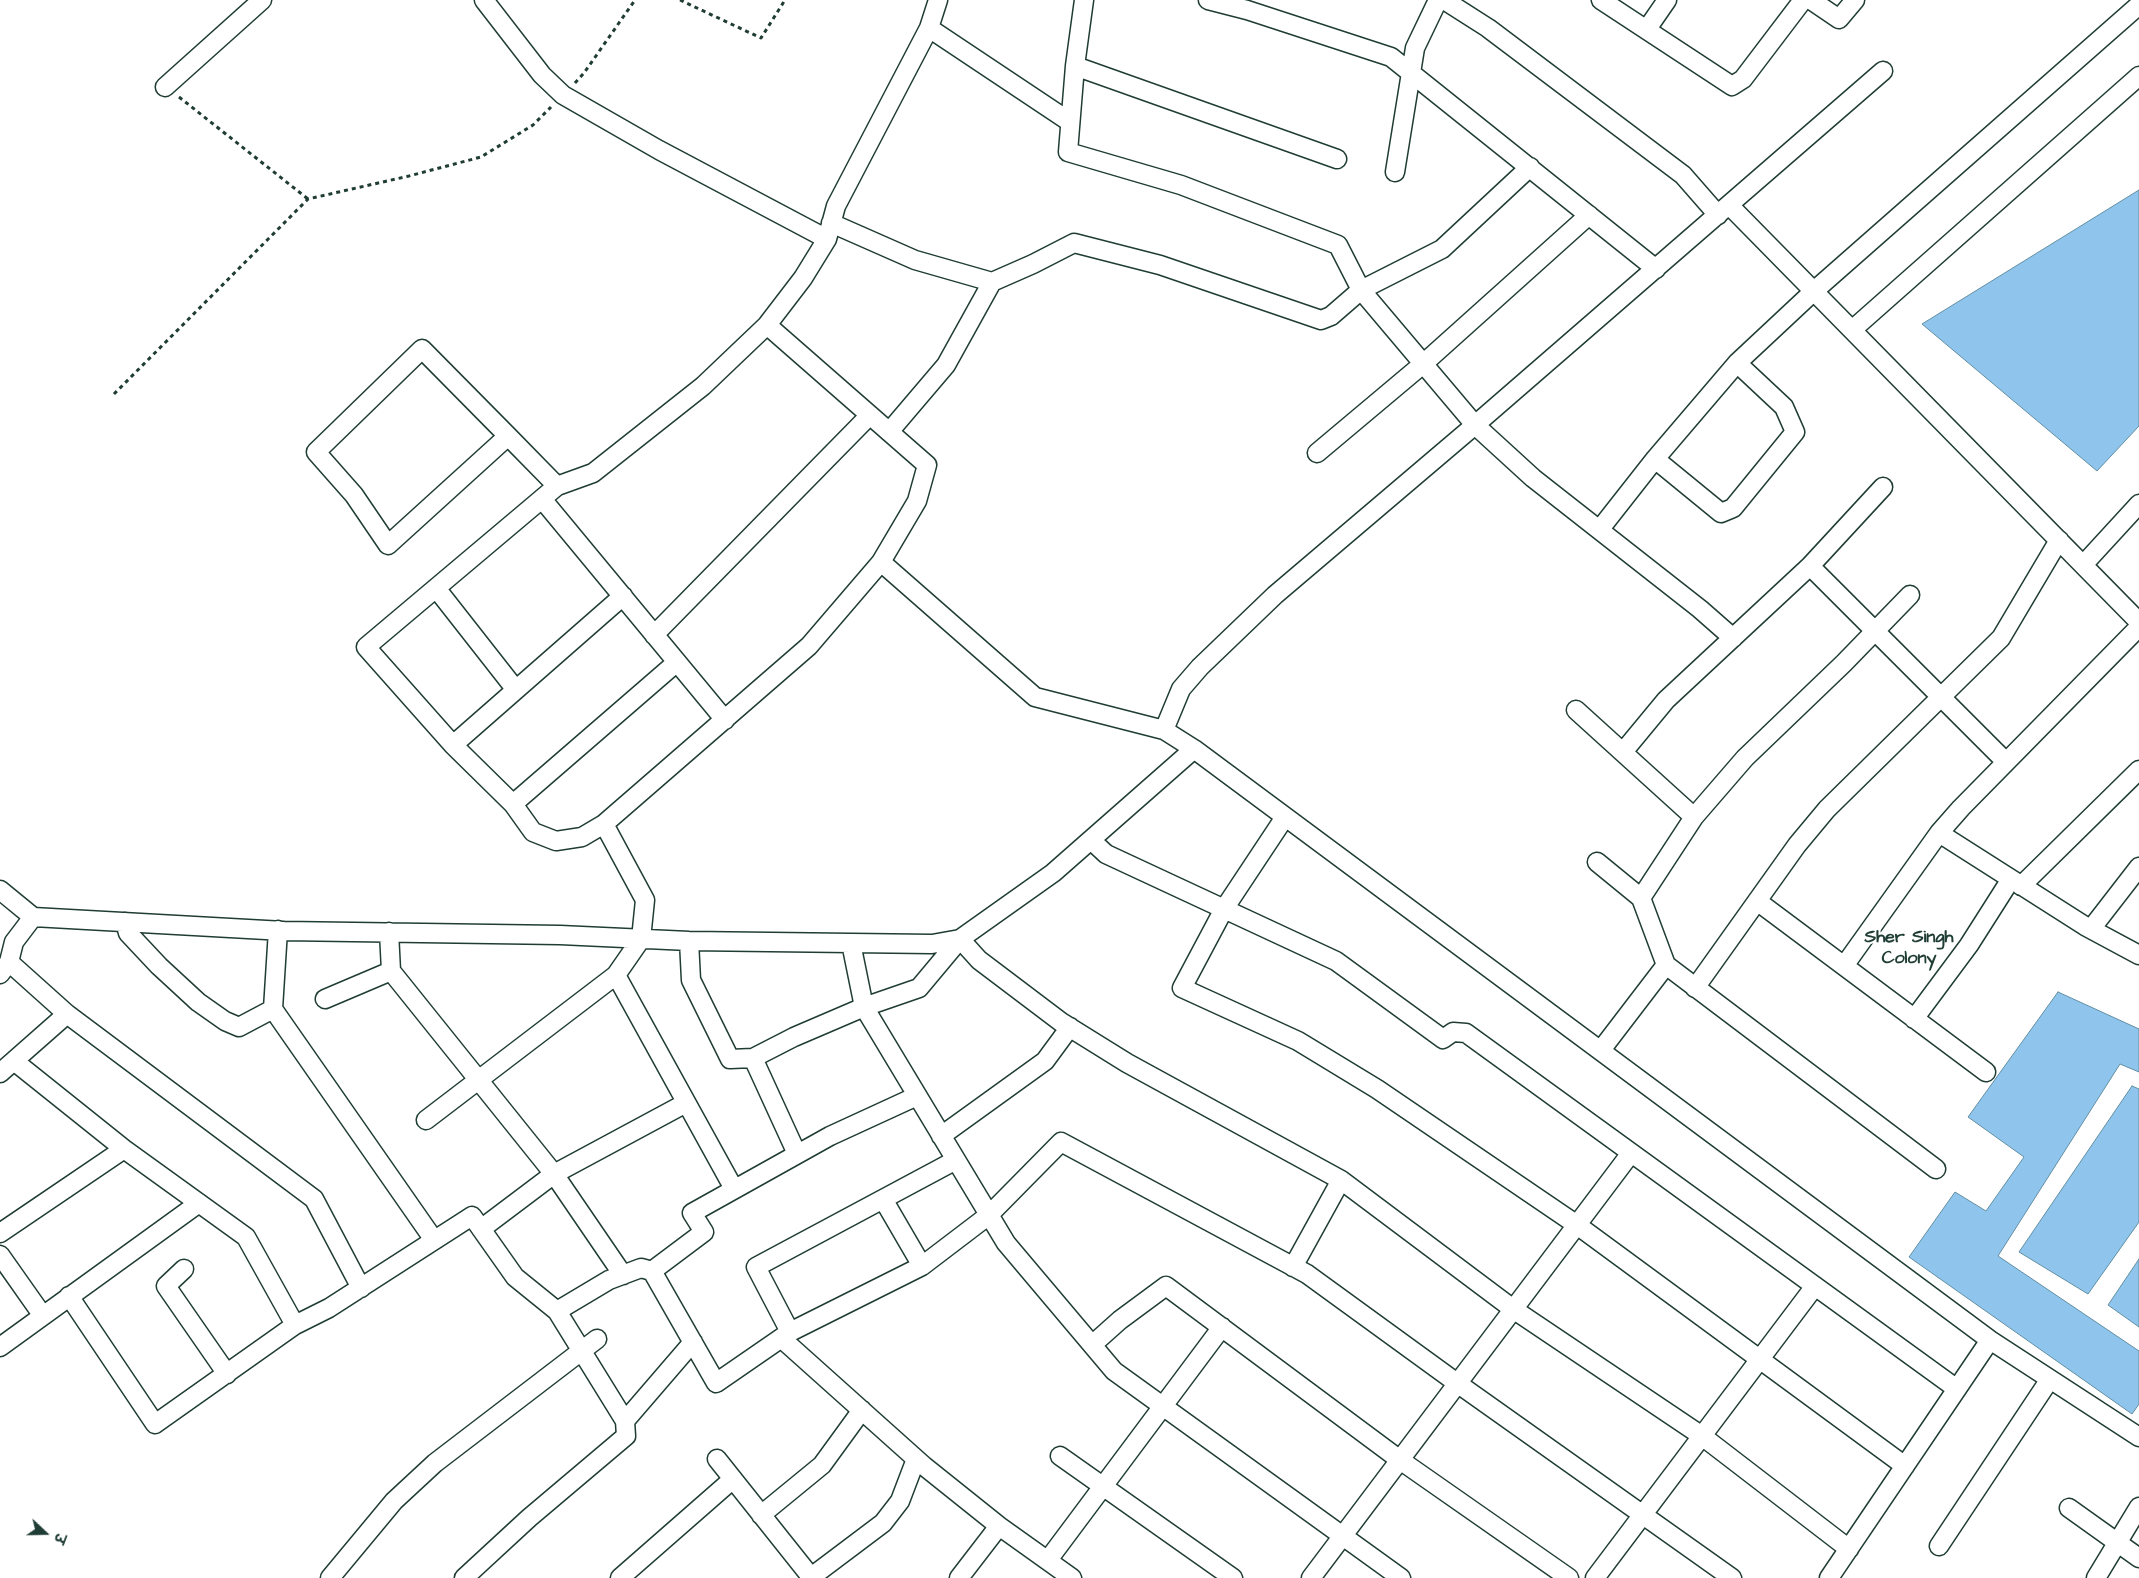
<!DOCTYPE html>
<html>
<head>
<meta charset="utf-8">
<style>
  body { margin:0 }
  #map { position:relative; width:2139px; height:1578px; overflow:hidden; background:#fff; font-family:"Architects Daughter","Playpen Sans Deva",sans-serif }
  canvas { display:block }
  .north { position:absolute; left:20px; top:1508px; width:50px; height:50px; -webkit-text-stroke:4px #fff; paint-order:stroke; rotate:111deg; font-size:14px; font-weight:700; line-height:20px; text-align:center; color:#1f3d34 }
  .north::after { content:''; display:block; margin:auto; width:18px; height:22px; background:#1f3d34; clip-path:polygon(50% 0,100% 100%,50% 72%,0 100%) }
</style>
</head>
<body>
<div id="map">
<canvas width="2139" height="1578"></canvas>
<div class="north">उ</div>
</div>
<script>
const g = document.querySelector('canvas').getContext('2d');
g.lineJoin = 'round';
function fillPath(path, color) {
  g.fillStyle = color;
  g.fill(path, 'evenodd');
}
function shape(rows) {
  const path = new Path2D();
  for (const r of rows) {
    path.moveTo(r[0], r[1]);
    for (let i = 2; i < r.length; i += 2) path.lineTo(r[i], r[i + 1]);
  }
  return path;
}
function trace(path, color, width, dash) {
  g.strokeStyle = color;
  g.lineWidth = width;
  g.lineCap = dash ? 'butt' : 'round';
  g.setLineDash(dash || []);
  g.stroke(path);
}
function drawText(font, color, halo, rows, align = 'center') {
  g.font = font + ' "Architects Daughter",sans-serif';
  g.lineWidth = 4;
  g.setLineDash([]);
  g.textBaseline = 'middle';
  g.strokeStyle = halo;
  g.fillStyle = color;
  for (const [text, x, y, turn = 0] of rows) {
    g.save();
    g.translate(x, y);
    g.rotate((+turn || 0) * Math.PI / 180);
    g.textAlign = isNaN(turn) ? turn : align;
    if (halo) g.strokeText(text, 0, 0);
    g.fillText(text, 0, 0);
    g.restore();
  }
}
const water = shape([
  [2139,190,2139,426,2097,471,1922,324,2139,190],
  [2058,992,2139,1029,2139,1072,2120,1064,1998,1256,2139,1351,2139,1404,2132,1414,1909,1257,1955,1192,1986,1211,2024,1157,1968,1117,2058,992],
  [2132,1086,2139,1089,2139,1222,2088,1294,2019,1252,2132,1086],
  [2139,1259,2139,1327,2108,1305,2139,1259]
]);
fillPath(water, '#8fc5ed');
trace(water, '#628fa3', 1);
const minor = shape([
  [484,0,542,75,563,95,659,150,827,239],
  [1084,0,1075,66,1068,152,1181,185,1338,245,1361,290,1475,425,1533,478,1700,609,1733,638],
  [1208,0,1247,10,1391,57,1656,269],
  [1444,0,1488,28,1683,175,1718,215],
  [1601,0,1732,86,1743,79,1803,0],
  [1811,0,1839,19,1855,0],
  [929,28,1070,122],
  [1647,29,1667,0],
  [1075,66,1337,159],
  [165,87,262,0],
  [1395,172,1415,48,1438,0],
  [1729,205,2139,622],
  [831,223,915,260,992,282,1033,264,1074,243,1160,265,1321,320,1331,316,1361,290,1442,249,1530,167],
  [1852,330,2139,76],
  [889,432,946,365,992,282],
  [508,436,388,545,354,495,316,452,422,349,508,436,557,486],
  [1317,453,1423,364,1589,215],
  [1655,459,1721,513,1733,508,1795,432,1784,407,1737,363],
  [542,499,725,720],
  [1600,529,1655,459,1737,363,1814,291,2139,5],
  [881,562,1035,697,1164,730,1194,749,1990,1340,2139,1437],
  [2083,565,2139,504],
  [1810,566,2006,762],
  [436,588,516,690],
  [2139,627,1961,808,1939,833,2085,926,2139,955],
  [654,635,870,415],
  [677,662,513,804,453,745,366,647,557,486,593,473,703,386,767,325,803,278,827,239,836,206,929,28,938,0],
  [1576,710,1694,817],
  [1164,730,1181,689,1200,667,1275,595,1475,425,1883,71],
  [453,745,623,596],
  [1623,752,1666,700,1810,566,1883,487],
  [513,804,533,832,556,841,582,837,604,824],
  [1285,817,1224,909,1182,988,1298,1041,1377,1089,1577,1225,1905,1466],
  [1091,840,1106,854,1336,961,1443,1039,1453,1032,1466,1033,1957,1389],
  [1597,862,1641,898,1666,965,1936,1169],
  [2021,886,2139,770],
  [0,890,33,917,284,931,560,935,689,941,932,944,960,939,1053,873,1194,749],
  [1641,898,1694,817,1745,758,1844,663,1910,595],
  [1757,901,1986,1072],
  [125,922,128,933,159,966,198,1002,225,1021,239,1027,273,1009],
  [2091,929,2139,867],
  [278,930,273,1009,434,1240],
  [689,941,691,980,730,1059,753,1058,794,1037,864,1007,919,988,960,939,979,960,1061,1022,1127,1063,1341,1180,1513,1309,1702,1436,1849,1549],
  [851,943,864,1007,1006,1243,1114,1371,1401,1578],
  [9,962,67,1014,314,1199,361,1288],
  [1844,966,1939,833],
  [391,971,554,1174,623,1275],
  [0,974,9,962,14,942,33,917],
  [616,975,734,1189],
  [1695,988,1797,845,1827,809,2001,638,2059,540],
  [325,999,391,971,389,932],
  [1914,1019,1969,945,2011,879],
  [1601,1050,1666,965],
  [753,1058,797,1154],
  [14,1061,124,1149,246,1237,295,1325],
  [0,1073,67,1014],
  [426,1120,616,975,641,939,645,900,604,824,809,646,881,562,917,501,927,465,767,325],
  [941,1136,1045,1061,1070,1027],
  [883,1199,922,1266],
  [481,1229,554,1174,686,1103],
  [0,1233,124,1149],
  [0,1255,43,1316],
  [1293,1267,1341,1180],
  [184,1269,166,1286,227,1374],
  [652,1271,704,1232,692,1213,830,1136,917,1096],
  [69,1296,155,1424,295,1325,329,1308,472,1216,515,1277,557,1311,625,1421,626,1436,529,1518,464,1578],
  [557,1311,609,1280,641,1268,652,1271,716,1383,790,1332,922,1266,989,1215,1061,1142,1307,1274,1457,1383,1732,1578],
  [790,1332,756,1267,956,1160],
  [781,1338,924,1466,999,1526,1072,1578],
  [1092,1345,1120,1320,1166,1286,1400,1460,1569,1578],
  [0,1347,199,1203],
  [625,1421,693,1342],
  [1060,1456,1233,1578],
  [717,1459,811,1577],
  [2069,1508,2139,1558],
  [761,1515,822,1465,862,1410],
  [1939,1546,2050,1379],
  [1048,1560,1222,1327],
  [330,1578,394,1501,435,1463,597,1339],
  [620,1578,733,1479],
  [810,1578,883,1523,900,1501,916,1459],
  [959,1578,999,1526],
  [1311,1578,1631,1153],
  [1595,1578,1815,1286],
  [1829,1578,1990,1340],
  [2096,1578,2139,1507]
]);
trace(minor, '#1f3d34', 21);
trace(shape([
  [680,0,761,38,785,0],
  [575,83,584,73,635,0],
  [179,97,308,199],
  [114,394,308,199,409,176,481,157,533,125,551,107]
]), '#1f3d34', 3, [4, 4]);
trace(minor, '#fff', 18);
drawText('bold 18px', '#1f3d34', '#fff', [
  ["Sher Singh",1909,938],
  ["Colony",1909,959]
]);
</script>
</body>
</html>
